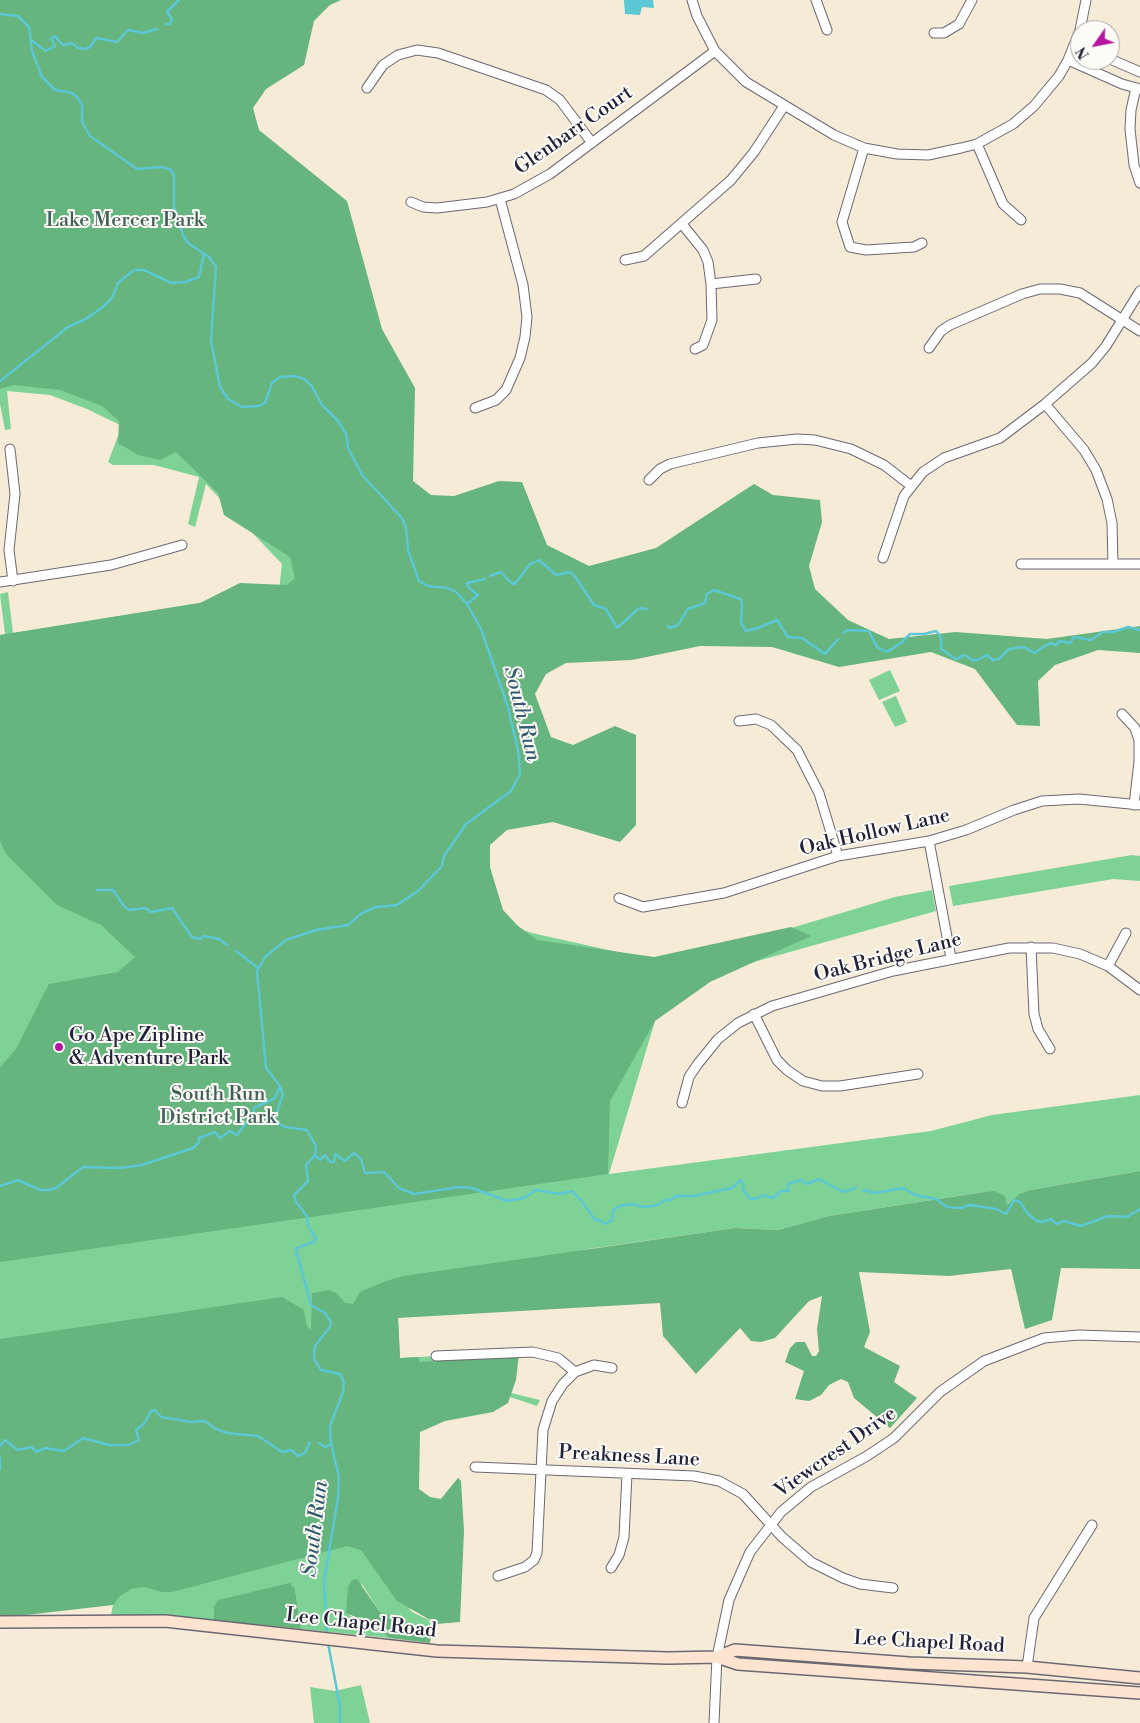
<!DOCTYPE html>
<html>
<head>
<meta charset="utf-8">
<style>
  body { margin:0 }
  #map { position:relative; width:1140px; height:1723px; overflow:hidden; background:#f6ebd7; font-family:"Libre Bodoni",serif }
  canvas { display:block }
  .north { position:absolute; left:1070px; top:20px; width:50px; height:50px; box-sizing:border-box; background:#fdfcf7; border:1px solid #a5a5ac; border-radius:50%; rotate:237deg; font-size:14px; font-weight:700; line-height:20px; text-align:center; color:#22223b }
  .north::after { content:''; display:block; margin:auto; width:18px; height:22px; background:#b5179e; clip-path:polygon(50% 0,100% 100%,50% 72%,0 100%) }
</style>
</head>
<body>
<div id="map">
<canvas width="1140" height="1723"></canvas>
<div class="north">N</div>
</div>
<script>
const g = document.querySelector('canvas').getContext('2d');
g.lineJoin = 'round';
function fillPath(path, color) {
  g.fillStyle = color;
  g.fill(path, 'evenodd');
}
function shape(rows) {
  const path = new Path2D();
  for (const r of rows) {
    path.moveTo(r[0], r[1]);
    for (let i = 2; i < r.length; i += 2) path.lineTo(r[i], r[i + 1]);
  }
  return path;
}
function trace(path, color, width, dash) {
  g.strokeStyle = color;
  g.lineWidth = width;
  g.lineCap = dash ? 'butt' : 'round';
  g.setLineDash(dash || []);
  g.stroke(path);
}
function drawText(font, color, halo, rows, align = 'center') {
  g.font = font + ' "Libre Bodoni",serif';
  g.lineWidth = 4;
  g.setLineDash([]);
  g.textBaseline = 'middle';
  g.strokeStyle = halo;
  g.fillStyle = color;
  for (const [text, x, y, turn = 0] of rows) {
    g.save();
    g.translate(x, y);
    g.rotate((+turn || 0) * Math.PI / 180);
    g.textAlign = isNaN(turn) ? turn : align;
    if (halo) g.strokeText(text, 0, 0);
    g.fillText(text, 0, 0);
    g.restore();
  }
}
fillPath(shape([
  [0,0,230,5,429,900,532,933,671,964,895,897,932,890,936,911,697,978,655,1021,609,1174,931,1131,992,1115,1140,1095,1140,1171,1030,1190,1019,1194,1007,1205,984,1192,829,1216,778,1230,735,1228,588,1249,397,1297,400,1358,528,1351,540,1354,509,1355,511,1393,540,1400,537,1406,501,1394,408,1418,416,1513,441,1499,458,1478,461,1481,457,1531,365,1554,412,1612,437,1624,431,1635,379,1611,362,1584,350,1616,373,1624,389,1638,301,1629,295,1589,214,1607,214,1620,111,1615,113,1605,0,1606,0,635,5,634,0,594,8,592,13,633,279,590,282,564,206,484,195,527,188,524,199,477,154,465,113,465,108,462,122,426,87,409,50,395,7,391,11,429,5,430,0,404],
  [890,670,900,691,879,700,869,680],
  [896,696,907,722,895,727,882,702],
  [1132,855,1140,856,1140,881,1113,879,953,906,949,886],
  [361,1685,370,1723,314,1723,310,1687,335,1691]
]), '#7ed295');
fillPath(shape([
  [0,0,341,0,330,5,314,21,304,65,266,89,253,108,259,130,347,201,382,329,415,388,413,481,431,495,454,496,499,481,522,482,547,545,589,566,656,548,754,484,773,495,820,500,822,522,809,566,815,589,848,620,889,639,956,632,1047,639,1140,626,1140,653,1098,650,1055,665,1038,681,1040,726,1017,725,975,669,931,652,839,667,772,647,700,646,632,660,566,663,546,674,535,694,551,737,573,745,615,726,636,735,636,825,620,842,553,822,507,830,490,845,490,867,503,910,518,926,537,940,654,957,791,927,811,936,710,982,655,1021,610,1101,608,1174,0,1262,0,1067,16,1049,49,984,118,972,135,957,101,925,57,905,6,854,0,841,0,635,200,603,240,583,287,585,295,578,290,557,224,515,218,493,176,452,160,460,138,455,118,443,119,421,102,406,60,390,14,385,0,389],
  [1140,1171,1140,1269,1061,1268,1052,1320,1025,1329,1011,1269,949,1276,859,1272,870,1332,864,1347,900,1366,894,1382,917,1398,890,1428,854,1398,848,1382,841,1379,829,1385,821,1395,809,1401,795,1399,804,1371,785,1362,790,1348,796,1342,805,1342,812,1356,816,1356,819,1351,817,1329,822,1296,809,1301,775,1338,761,1342,751,1341,740,1328,696,1374,663,1336,660,1303,398,1318,400,1358,418,1357,420,1362,519,1354,516,1380,508,1403,493,1412,445,1421,420,1432,419,1489,430,1497,441,1499,458,1478,461,1481,464,1531,460,1622,437,1624,397,1601,361,1550,347,1546,172,1592,162,1592,144,1587,131,1589,120,1596,113,1605,0,1618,0,1339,282,1297,304,1310,307,1326,311,1330,312,1293,329,1290,336,1293,345,1303,353,1304,360,1292,386,1281,404,1276,735,1228,778,1230,829,1216,984,1192,994,1191,1005,1196,1007,1205,1019,1194,1030,1190],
  [357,1579,379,1611,427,1631,431,1635,430,1643,389,1638,373,1624,346,1613,348,1587,352,1580],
  [290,1583,295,1589,301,1629,214,1620,214,1607,218,1600]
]), '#66b47e');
fillPath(shape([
  [624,0,653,0,654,8,642,7,640,15,625,14]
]), '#5cc7d5');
trace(shape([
  [0,14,18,16,29,27,32,51,42,77,55,90,72,93,78,98,82,105,82,122,90,136,137,169,161,167,170,169,174,175,174,207,183,235,188,243,209,257,216,267,211,341,220,387,228,399,242,407,259,406,265,403,272,383,280,377,295,376,304,379,311,385,322,405,338,421,346,434,348,448,362,475,402,518,406,528,408,550,419,581,428,586,448,588,456,592,467,604,481,629,507,704,518,750,520,774,511,791,466,824,444,856,442,866,418,891,397,905,376,907,362,913,348,925,316,930,286,940,265,957,257,971,266,1068,280,1086,283,1094,274,1121,285,1127,307,1130,316,1146,315,1155,306,1165,308,1181,294,1195,296,1202,307,1216,308,1225,316,1239,314,1242,299,1247,296,1250,311,1305,325,1313,331,1322,330,1327,315,1346,314,1359,321,1370,340,1374,344,1383,343,1392,330,1426,331,1444,339,1477,338,1498,324,1582,327,1635],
  [166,24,170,24,172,19,167,12,179,0],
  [31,40,46,51,55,46,51,38,55,36,63,45,72,43,78,48,85,49,90,47,96,38,117,42,128,30,143,33,157,29],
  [0,381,68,327,86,319,103,307,112,298,118,283,134,270,144,270,171,283,185,282,199,277,204,254],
  [490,576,501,572,510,582,515,584,529,565,539,560,555,574,558,575,569,572,574,575,594,605,606,609,617,628,637,610,640,608,647,609],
  [467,604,478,595,468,587,467,583,485,579],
  [668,626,670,628,678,625,688,609,705,603,707,594,714,590,740,599,742,603,741,623,746,631,758,628,777,620,788,637,802,638,825,654,838,639],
  [843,633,847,630,869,631,877,647,887,652,901,643,910,634,924,634,936,631,941,637,941,649,956,659,965,655,972,660,978,660,987,655,993,660,999,659,1009,649,1024,647,1034,653,1050,643,1056,645,1059,641,1070,643,1074,637,1091,640,1103,632,1113,632,1128,627,1140,630],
  [97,890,113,890,124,906,129,910,145,908,151,912,172,908,192,937,200,939,204,936,219,939,227,945],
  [236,951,258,968],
  [252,1119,254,1108,275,1098,280,1086],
  [315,1155,320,1160,325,1155,330,1162,334,1162,335,1154,345,1161,354,1153,361,1159,365,1173,384,1172,399,1188,414,1194,459,1187,472,1188,507,1201,524,1198,536,1190,559,1194,572,1191,584,1204,595,1220,599,1220,605,1224,612,1220,613,1210,620,1206,631,1204,645,1207,658,1205,664,1200,671,1200,675,1196,693,1196,732,1188,741,1180,743,1183,743,1190,750,1199,759,1198,762,1195,773,1198,781,1191,788,1191,788,1184,801,1180,807,1184,819,1179,843,1192,856,1188],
  [0,1186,18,1180,40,1190,49,1190,56,1188,83,1167,120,1168,142,1165,193,1148,199,1142,199,1138,215,1132,220,1138,230,1131,237,1135,246,1123],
  [863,1190,875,1193,903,1188,915,1195,936,1199,947,1207,961,1208,970,1205,996,1209,1006,1214,1014,1200,1020,1202,1028,1214,1037,1221,1042,1222,1051,1219,1056,1224,1064,1221,1081,1226,1108,1216,1127,1217,1140,1209],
  [319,1443,325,1447,331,1444],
  [0,1446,5,1440,18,1450,32,1447,36,1452,45,1448,64,1451,83,1438,109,1445,129,1445,139,1440,136,1430,144,1424,151,1411,155,1410,161,1417,191,1422,205,1421,214,1428,227,1433,258,1436,282,1452,291,1450,298,1456,305,1453,310,1442],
  [0,1458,0,1469],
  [328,1643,340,1706,340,1723]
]), '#5cc7d5', 2.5);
const street = shape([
  [692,0,697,16,715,51,746,82,834,135,864,148,897,154,928,155,961,148,977,144,1013,124,1034,106,1059,76,1068,60,1080,30],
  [816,0,827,30],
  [1080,30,1086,0],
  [934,33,944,33,959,24,972,0],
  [1110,59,1140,72],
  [1068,60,1122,84,1140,89],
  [367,88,383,65,398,55,417,50,438,53,546,90,560,100,592,143],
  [1136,88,1131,110,1130,129,1134,165,1140,183],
  [977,144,1003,204,1021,220],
  [864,148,842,222,850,247,866,250,914,247,922,243],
  [411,202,423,207,437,208,487,202,514,194,550,174,715,51],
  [682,224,703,250,708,262,711,284,712,320,703,345,695,349],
  [625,260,644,256,731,180,754,152,784,106],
  [711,284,756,279],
  [929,348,941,331,950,325,1022,294,1040,289,1060,289,1080,293,1140,331],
  [1045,404,1084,450,1096,470,1107,499,1112,523,1113,564],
  [475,408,496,400,506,390,520,358,525,337,527,317,523,285,500,199],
  [10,449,15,494,9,550,13,581],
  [649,480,660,469,670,464,758,443,797,439,815,440,851,449,884,465,910,485],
  [883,558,904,496,923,472,944,458,1000,438,1045,404,1092,363,1106,346,1140,291],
  [1021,564,1140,564],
  [0,582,111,565,182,545],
  [1122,714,1135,728,1139,740,1139,762,1134,805],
  [739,721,756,719,771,725,797,750,819,793,838,856],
  [929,841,951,958],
  [619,898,643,907,724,893,838,856,929,841,966,830,1014,810,1042,801,1079,799,1140,805],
  [1031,947,1034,1014,1038,1029,1050,1049],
  [1108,966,1126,933],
  [754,1014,777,1060,787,1070,803,1081,822,1086,840,1086,918,1074],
  [682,1103,689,1077,697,1065,718,1039,738,1023,772,1006,893,971,1009,948,1053,948,1080,954,1108,966,1140,990],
  [436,1356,533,1352,558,1358,575,1372],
  [475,1467,694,1476,719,1481,743,1494,782,1537,811,1562,843,1578,860,1584,893,1588],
  [611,1568,619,1555,624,1537,627,1474],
  [498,1576,525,1567,534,1560,537,1553,543,1430,552,1401,563,1384,575,1372,594,1365,612,1368],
  [1027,1667,1034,1618,1092,1525],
  [714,1723,717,1657,729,1600,750,1552,781,1512,811,1487,867,1456,894,1438,940,1392,984,1361,1044,1338,1079,1335,1140,1337]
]);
const secondary = shape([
  [0,1622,165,1621,437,1651,668,1658,717,1657,738,1664,1140,1693],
  [717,1657,735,1650,909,1663,1027,1667,1140,1678]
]);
trace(street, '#6c6872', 11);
trace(secondary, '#6c6872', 14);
trace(street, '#fff', 9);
trace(secondary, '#fde4d1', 11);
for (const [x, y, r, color] of [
  [59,1047,5,"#b5179e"]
]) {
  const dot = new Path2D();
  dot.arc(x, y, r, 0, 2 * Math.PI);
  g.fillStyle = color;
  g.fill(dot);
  trace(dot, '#fdfcf7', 2);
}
drawText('20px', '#22223b', '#fdfcf7', [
  ["Glenbarr Court",574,131,-35],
  ["Oak Hollow Lane",875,833,-13],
  ["Oak Bridge Lane",888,958,-14],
  ["Viewcrest Drive",836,1453,-35],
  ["Preakness Lane",629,1457,3],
  ["Lee Chapel Road",361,1624,6],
  ["Lee Chapel Road",929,1643,3]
]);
drawText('20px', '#42605a', '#fdfcf7', [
  ["Lake Mercer Park",125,221],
  ["South Run",218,1095],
  ["District Park",218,1118]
]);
drawText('20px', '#22223b', '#fdfcf7', [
  ["Go Ape Zipline",69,1036],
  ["& Adventure Park",69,1059]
], 'left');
drawText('italic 21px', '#365c71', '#fdfcf7', [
  ["South Run",521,714,76],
  ["South Run",316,1529,-83]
]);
</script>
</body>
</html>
